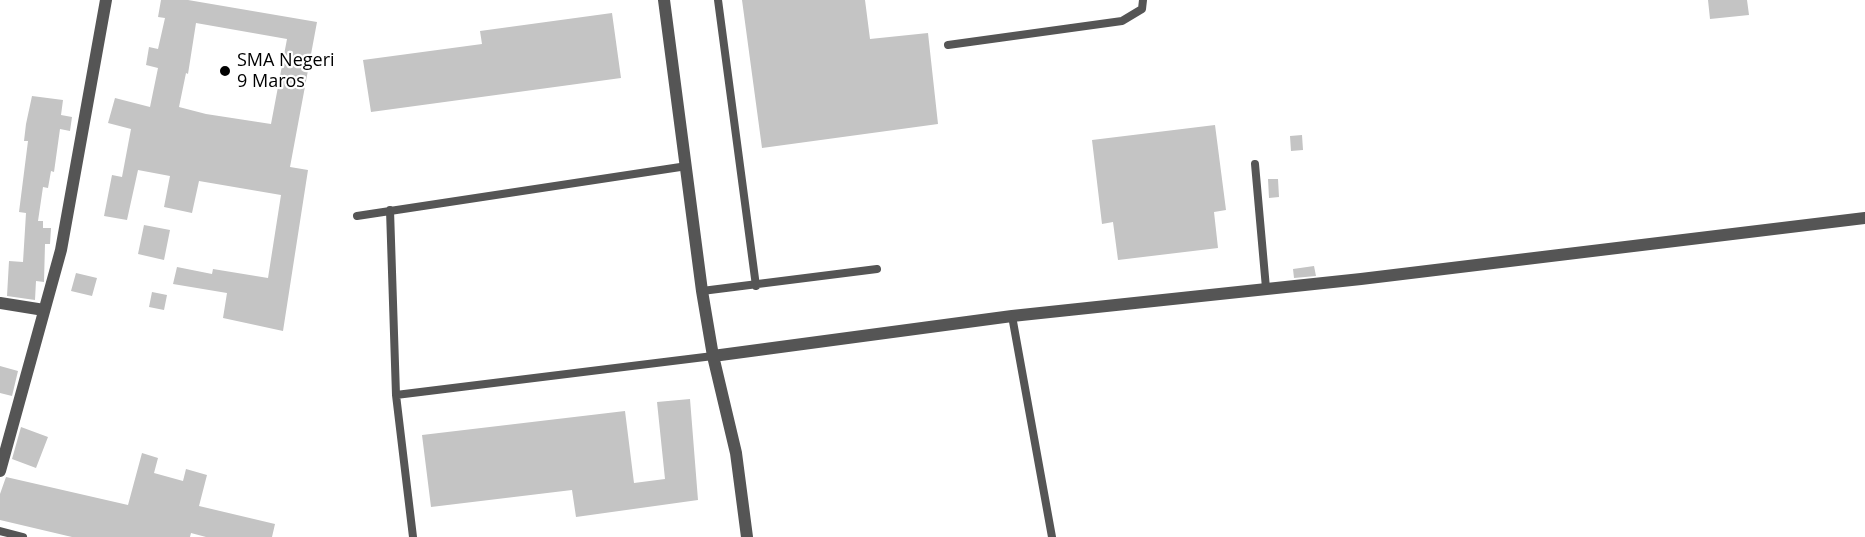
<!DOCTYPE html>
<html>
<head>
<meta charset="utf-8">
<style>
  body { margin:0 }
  canvas { display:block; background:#fff }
</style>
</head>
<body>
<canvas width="1865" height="537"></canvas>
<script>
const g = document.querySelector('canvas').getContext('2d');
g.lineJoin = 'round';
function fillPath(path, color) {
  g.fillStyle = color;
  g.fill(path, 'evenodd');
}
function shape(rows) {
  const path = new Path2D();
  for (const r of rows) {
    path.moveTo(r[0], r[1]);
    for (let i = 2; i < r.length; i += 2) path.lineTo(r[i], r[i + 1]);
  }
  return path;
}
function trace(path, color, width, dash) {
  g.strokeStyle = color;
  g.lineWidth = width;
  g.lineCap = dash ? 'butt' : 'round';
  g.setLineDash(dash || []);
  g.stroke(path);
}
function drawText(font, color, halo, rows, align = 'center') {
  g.font = font + ' "Open Sans",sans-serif';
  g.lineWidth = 4.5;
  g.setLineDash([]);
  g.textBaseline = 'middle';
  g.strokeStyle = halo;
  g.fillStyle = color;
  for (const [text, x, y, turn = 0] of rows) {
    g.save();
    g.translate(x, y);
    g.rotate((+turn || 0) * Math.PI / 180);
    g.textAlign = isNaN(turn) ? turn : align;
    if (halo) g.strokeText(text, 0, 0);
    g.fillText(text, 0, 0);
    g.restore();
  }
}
fillPath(shape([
  [161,0,188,0,317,22,290,167,308,170,283,331,223,318,227,293,173,284,177,267,212,274,213,269,268,278,281,195,199,181,192,213,164,207,170,176,138,170,127,220,104,216,112,175,122,177,131,129,108,123,115,98,150,107,158,68,146,65,149,47,158,49,165,18,158,17],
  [196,23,287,39,271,124,206,114,179,107,186,73,188,74],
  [742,0,865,0,870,39,928,33,938,124,762,148],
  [1708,0,1747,0,1749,15,1710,19],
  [612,13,621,78,371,112,363,60,482,44,480,31],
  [32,96,63,100,61,115,72,117,70,131,60,129,54,172,51,171,48,188,43,187,38,221,43,221,43,228,51,228,50,244,45,244,44,282,36,281,35,300,7,296,9,261,23,262,26,213,19,212,28,141,24,141,26,124],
  [1215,125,1226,210,1214,212,1218,248,1118,260,1113,222,1102,224,1092,140],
  [1302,135,1303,150,1291,151,1290,136],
  [1268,179,1278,179,1279,197,1269,198],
  [144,225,170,230,164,260,138,254],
  [1314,266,1316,276,1294,278,1293,269],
  [76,273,97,278,92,296,71,291],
  [152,292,167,295,164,310,149,307],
  [0,366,18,371,12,396,0,393],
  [690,399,698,500,576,517,572,490,431,507,422,435,625,411,634,483,665,479,657,402],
  [21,427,48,437,36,468,12,459],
  [142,453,158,458,154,473,183,481,186,469,207,475,199,506,275,524,272,537,206,537,191,533,190,537,72,537,0,520,0,494,6,477,128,505]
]), '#c4c4c4');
trace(shape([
  [718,0,756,286],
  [948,45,1122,21,1142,9,1143,0],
  [1255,164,1266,288],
  [390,210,396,395,413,537],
  [357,216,687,166],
  [702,291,877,269],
  [1012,316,1052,537],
  [396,395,713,356],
  [0,531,23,537]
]), '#555', 8);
trace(shape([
  [664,0,702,291,713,356,736,453,747,537],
  [0,303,44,310],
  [713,356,1012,316,1361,279,1865,218],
  [0,471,61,250,106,0]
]), '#555', 12);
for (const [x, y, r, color] of [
  [225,71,6,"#000"]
]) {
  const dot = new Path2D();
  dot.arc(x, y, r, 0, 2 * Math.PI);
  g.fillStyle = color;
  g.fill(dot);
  trace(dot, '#fff', 2);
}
drawText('18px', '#000', '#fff', [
  ["SMA Negeri",237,61],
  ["9 Maros",237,82]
], 'left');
</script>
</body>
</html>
